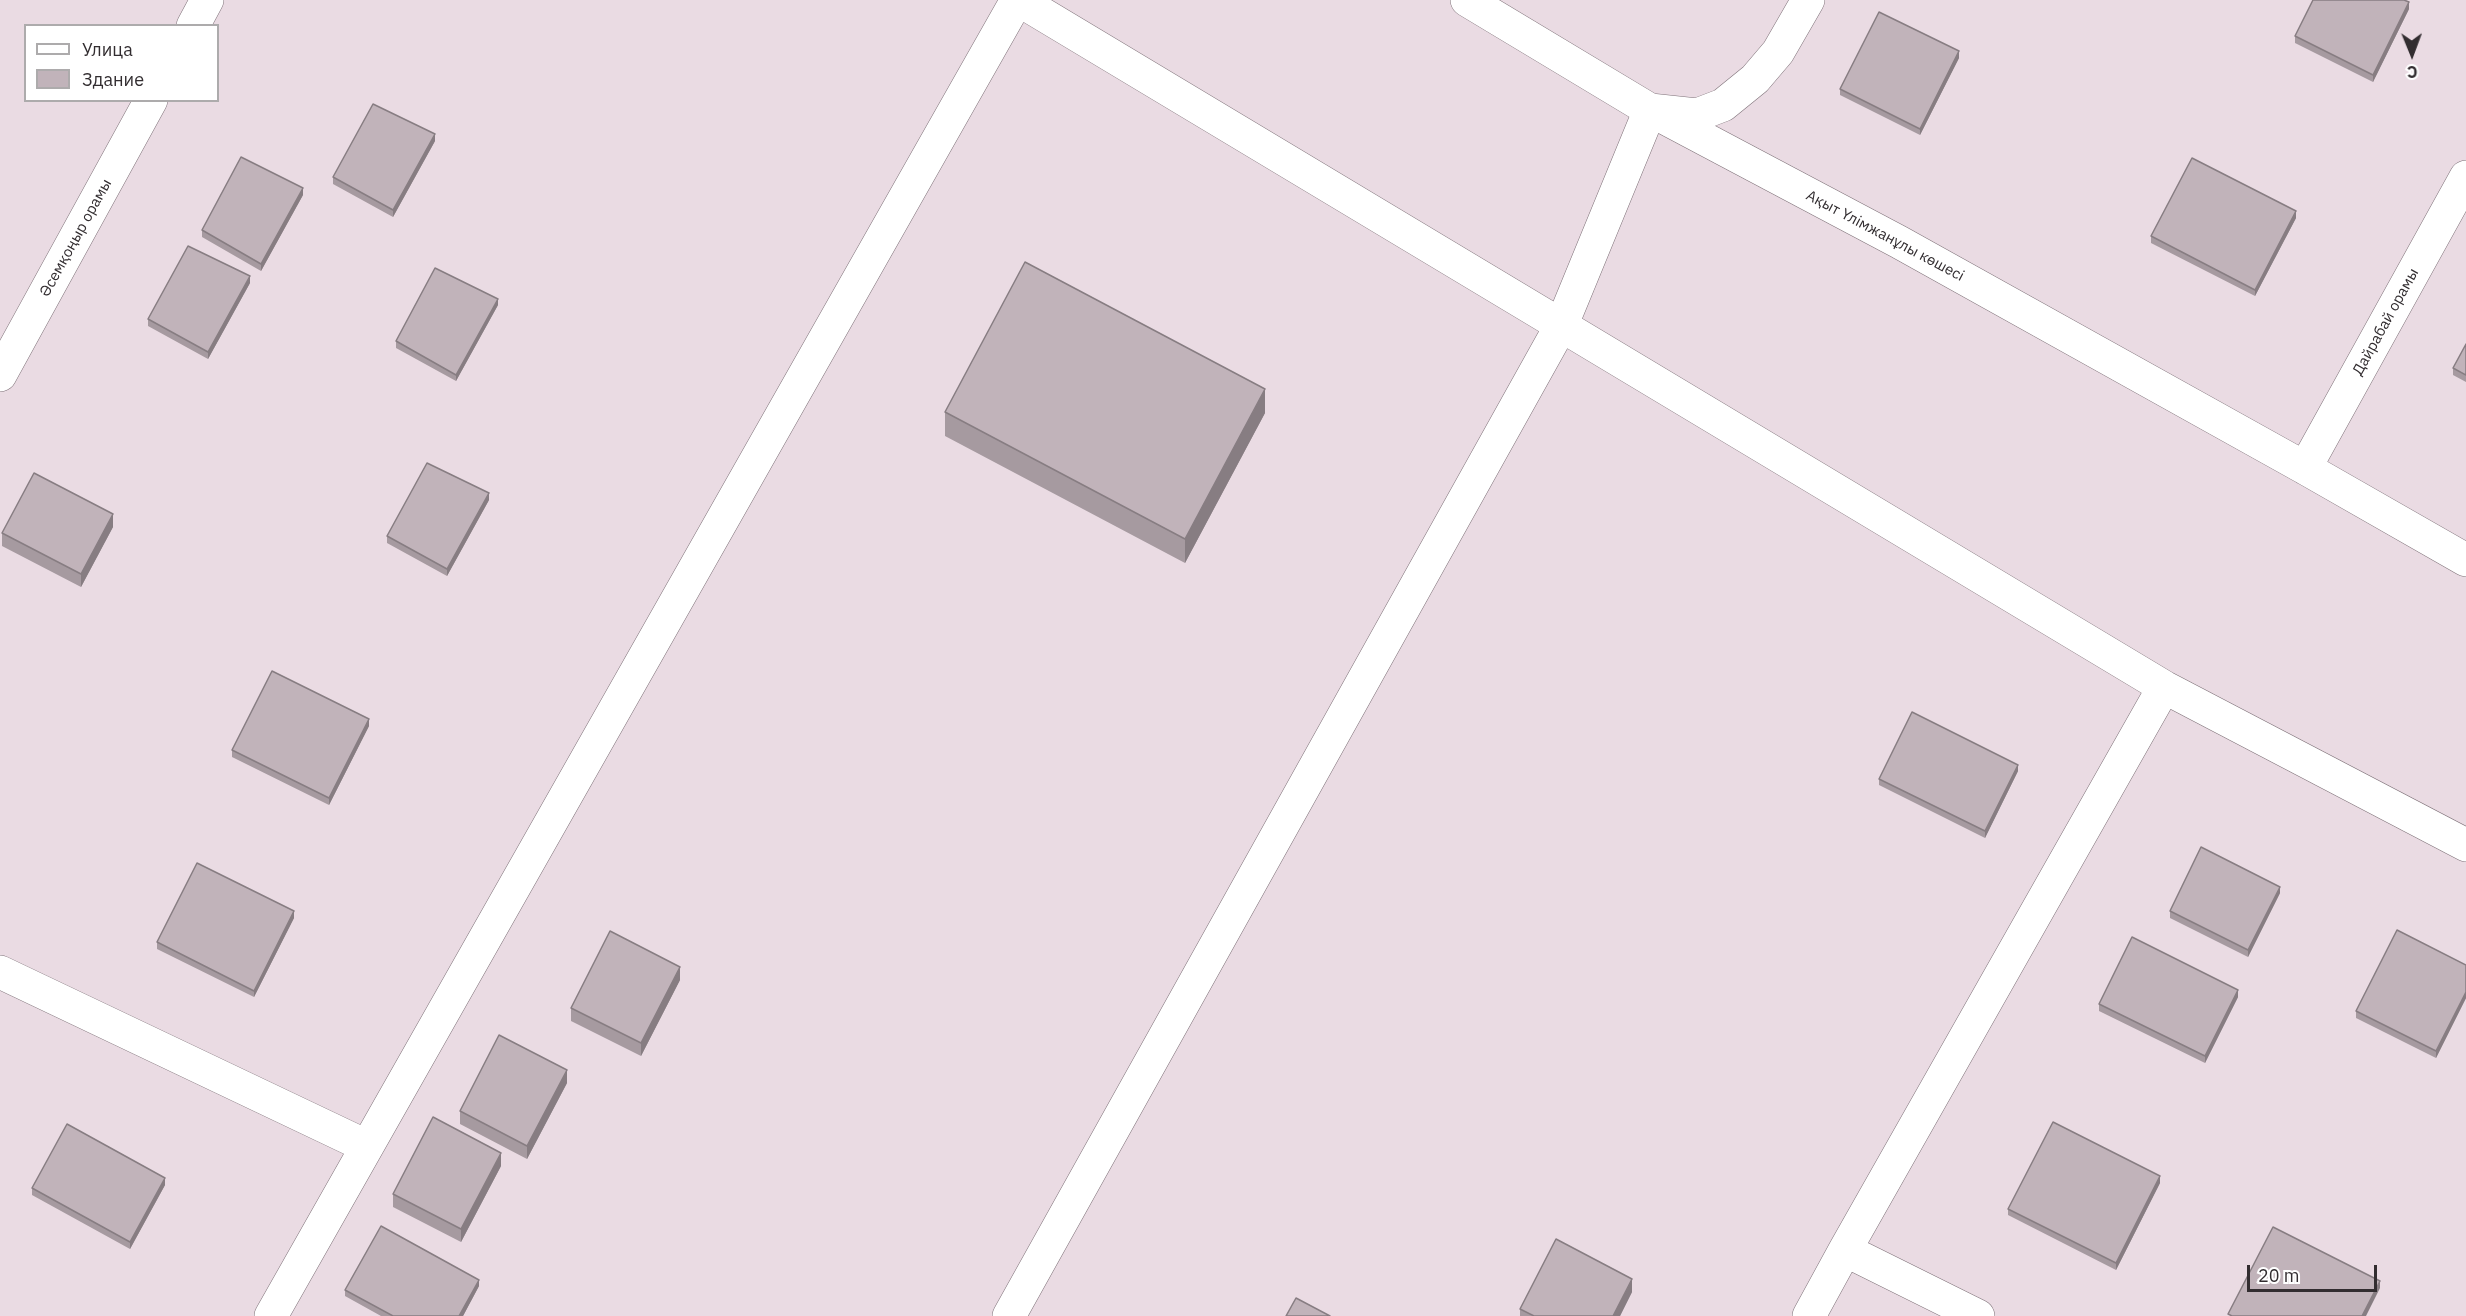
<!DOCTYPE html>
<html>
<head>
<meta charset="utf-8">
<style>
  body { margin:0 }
  #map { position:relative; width:2466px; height:1316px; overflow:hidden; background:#eadbe3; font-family:"IBM Plex Sans",sans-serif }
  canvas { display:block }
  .legend { position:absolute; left:24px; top:24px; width:195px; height:78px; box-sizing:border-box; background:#fff; border:2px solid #adabac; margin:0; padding:8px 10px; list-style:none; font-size:18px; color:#322d30 }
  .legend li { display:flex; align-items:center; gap:12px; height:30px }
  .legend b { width:30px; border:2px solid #adabac }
  .north { position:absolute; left:2382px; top:24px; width:60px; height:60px; -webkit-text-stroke:4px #fff; paint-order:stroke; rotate:179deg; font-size:16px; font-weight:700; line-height:24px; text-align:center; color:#322d30 }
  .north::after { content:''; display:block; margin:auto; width:21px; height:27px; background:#322d30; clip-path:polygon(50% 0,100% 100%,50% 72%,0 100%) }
  .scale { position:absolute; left:2247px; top:1265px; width:130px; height:27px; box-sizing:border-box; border:3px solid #322d30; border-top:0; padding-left:8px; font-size:18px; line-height:21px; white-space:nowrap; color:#322d30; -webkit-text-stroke:4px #fff; paint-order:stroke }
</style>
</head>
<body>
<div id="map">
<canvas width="2466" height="1316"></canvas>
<ul class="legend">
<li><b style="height:8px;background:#fff"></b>Улица</li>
<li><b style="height:16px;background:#c1b3ba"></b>Здание</li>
</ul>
<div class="north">С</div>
<div class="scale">20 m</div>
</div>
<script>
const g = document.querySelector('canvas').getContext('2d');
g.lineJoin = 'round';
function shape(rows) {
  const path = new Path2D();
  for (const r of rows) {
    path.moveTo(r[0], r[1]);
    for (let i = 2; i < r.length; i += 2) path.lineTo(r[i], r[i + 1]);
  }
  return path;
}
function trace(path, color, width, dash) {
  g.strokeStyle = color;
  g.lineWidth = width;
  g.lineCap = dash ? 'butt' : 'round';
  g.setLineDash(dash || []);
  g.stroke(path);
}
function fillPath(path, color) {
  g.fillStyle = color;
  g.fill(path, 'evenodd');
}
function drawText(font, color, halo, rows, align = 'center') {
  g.font = font + ' "IBM Plex Sans",sans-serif';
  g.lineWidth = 4.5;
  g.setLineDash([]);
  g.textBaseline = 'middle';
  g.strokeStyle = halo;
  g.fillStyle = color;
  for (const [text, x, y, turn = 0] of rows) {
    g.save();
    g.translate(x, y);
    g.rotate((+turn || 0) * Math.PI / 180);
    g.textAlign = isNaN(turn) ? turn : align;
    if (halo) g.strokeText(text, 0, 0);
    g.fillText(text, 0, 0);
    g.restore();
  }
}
const minor = shape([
  [1019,0,2164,687],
  [1467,0,1650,110,1899,242,2305,468,2466,560],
  [193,26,207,0],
  [0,375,151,100],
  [2305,468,2466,177],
  [0,972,366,1146],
  [271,1316,1017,0],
  [1009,1316,1562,324,1650,110,1697,115,1723,105,1755,79,1778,52,1808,0],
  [1809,1316,1845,1250],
  [1978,1316,1845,1250,2164,687,2466,845]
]);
trace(minor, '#7e7178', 34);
trace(minor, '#fff', 33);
fillPath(shape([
  [2409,9,2373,82,2295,43,2295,36],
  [1959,58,1920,135,1840,95,1840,89],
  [435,141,393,217,333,184,333,177],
  [303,195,261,271,202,237,202,230],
  [2296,218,2255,296,2151,243,2151,236],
  [250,283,208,359,148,326,148,319],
  [498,305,456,381,396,348,396,341],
  [2466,344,2466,382,2453,375,2453,368],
  [945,412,1265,413,1185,563,945,436],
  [489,500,447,576,387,543,387,536],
  [113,527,81,587,2,546,2,533],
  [369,726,329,805,232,757,232,750],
  [2018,771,1985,838,1879,785,1879,779],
  [2280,893,2248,957,2170,918,2170,911],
  [294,918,254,997,157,949,157,942],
  [2466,965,2466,998,2436,1058,2356,1018,2356,1011],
  [680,980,641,1056,571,1021,571,1008],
  [2238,997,2205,1063,2099,1011,2099,1004],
  [567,1083,527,1159,460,1124,460,1111],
  [501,1166,461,1242,393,1207,393,1194],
  [2160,1183,2116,1270,2008,1215,2008,1209],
  [165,1185,130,1249,32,1195,32,1188],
  [479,1286,463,1316,381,1316,345,1296,345,1290],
  [1632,1292,1620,1316,1520,1316,1520,1309]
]), '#a69aa0');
fillPath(shape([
  [2409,2,2409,9,2373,82,2373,75],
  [1959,51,1959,58,1920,135,1920,129],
  [435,134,435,141,393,217,393,210],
  [303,188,303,195,261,271,261,264],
  [2296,211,2296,218,2255,296,2255,290],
  [250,276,250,283,208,359,208,352],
  [498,299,498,305,456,381,456,375],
  [1265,389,1265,413,1185,563,1185,539],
  [489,493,489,500,447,576,447,569],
  [113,514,113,527,81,587,81,574],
  [369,719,369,726,329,805,329,798],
  [2018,765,2018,771,1985,838,1985,831],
  [2280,887,2280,893,2248,957,2248,950],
  [294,911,294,918,254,997,254,991],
  [680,967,680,980,641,1056,641,1043],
  [2238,990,2238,997,2205,1063,2205,1056],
  [2466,992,2466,998,2436,1058,2436,1051],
  [567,1070,567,1083,527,1159,527,1146],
  [501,1153,501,1166,461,1242,461,1229],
  [2160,1176,2160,1183,2116,1270,2116,1263],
  [165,1178,165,1185,130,1249,130,1242],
  [1632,1279,1632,1292,1620,1316,1613,1316],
  [479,1280,479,1286,463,1316,459,1316],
  [2380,1281,2380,1288,2366,1316,2362,1316]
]), '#877d82');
const building = shape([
  [2313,0,2404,0,2409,2,2373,75,2295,36,2313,0],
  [1879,12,1959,51,1920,129,1840,89,1879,12],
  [373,104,435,134,393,210,333,177,373,104],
  [241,157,303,188,261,264,202,230,241,157],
  [2192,158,2296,211,2255,290,2151,236,2192,158],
  [188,246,250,276,208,352,148,319,188,246],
  [1025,262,1265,389,1185,539,945,412,1025,262],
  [435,268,498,299,456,375,396,341,435,268],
  [2466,344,2466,375,2453,368,2466,344],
  [427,463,489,493,447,569,387,536,427,463],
  [34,473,113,514,81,574,2,533,34,473],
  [272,671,369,719,329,798,232,750,272,671],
  [1912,712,2018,765,1985,831,1879,779,1912,712],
  [2201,847,2280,887,2248,950,2170,911,2201,847],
  [197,863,294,911,254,991,157,942,197,863],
  [2397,930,2466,965,2466,992,2436,1051,2356,1011,2397,930],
  [610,931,680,967,641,1043,571,1008,610,931],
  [2132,937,2238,990,2205,1056,2099,1004,2132,937],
  [499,1035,567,1070,527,1146,460,1111,499,1035],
  [433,1117,501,1153,461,1229,393,1194,433,1117],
  [2053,1122,2160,1176,2116,1263,2008,1209,2053,1122],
  [67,1124,165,1178,130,1242,32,1188,67,1124],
  [381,1226,479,1280,459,1316,393,1316,345,1290,381,1226],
  [2273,1227,2380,1281,2362,1316,2232,1316,2228,1314,2273,1227],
  [1556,1239,1632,1279,1613,1316,1534,1316,1520,1309,1556,1239],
  [1296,1298,1330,1316,1286,1316,1296,1298]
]);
fillPath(building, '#c1b3ba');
trace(building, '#877d82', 1.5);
drawText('15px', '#322d30', '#fff', [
  ["Ақыт Үлімжанұлы көшесі",1885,236,28],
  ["Әсемқоңыр орамы",76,238,-61],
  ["Дайрабай орамы",2386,322,-61]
]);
</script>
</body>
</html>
